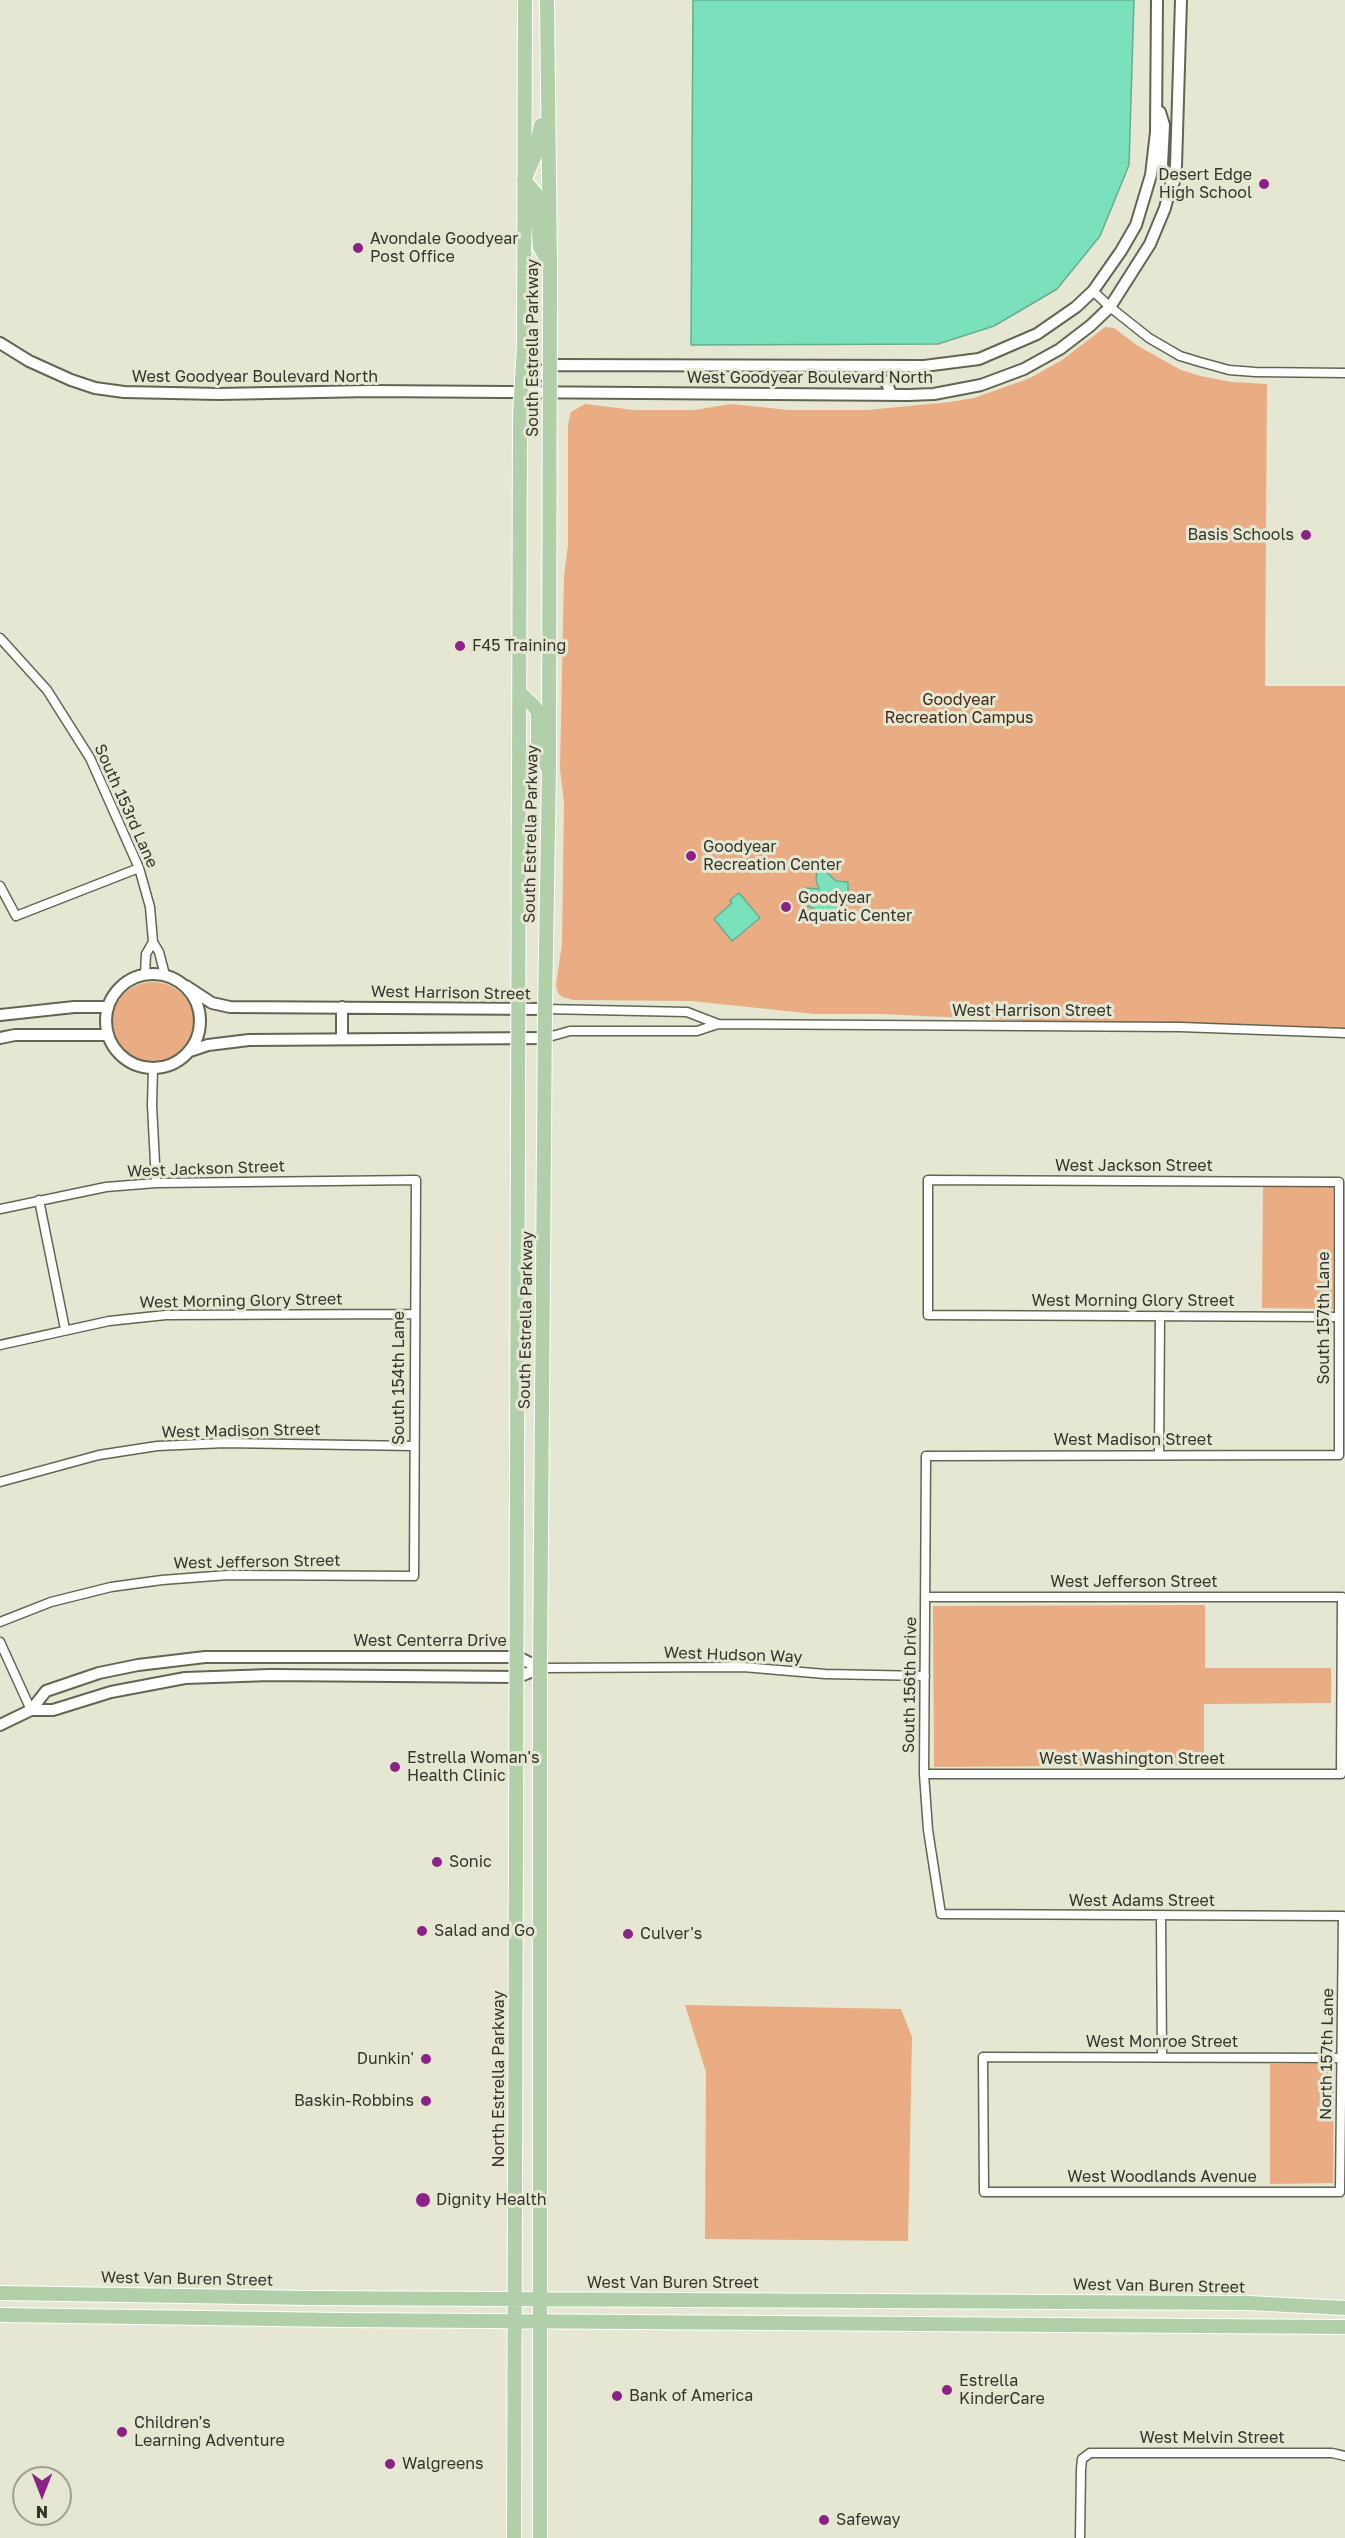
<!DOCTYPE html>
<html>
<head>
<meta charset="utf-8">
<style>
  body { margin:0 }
  #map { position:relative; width:1345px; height:2538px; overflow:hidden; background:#e5e7d2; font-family:"Golos Text",sans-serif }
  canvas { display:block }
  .north { position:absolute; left:12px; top:2466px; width:60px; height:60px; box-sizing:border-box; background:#e5e7d2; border:2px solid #9fa090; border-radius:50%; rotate:180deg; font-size:16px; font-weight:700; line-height:24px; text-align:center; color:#35352d }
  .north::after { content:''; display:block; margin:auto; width:21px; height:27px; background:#8d2286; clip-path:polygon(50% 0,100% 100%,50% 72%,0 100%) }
</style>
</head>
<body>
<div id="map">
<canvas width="1345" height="2538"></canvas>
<div class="north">N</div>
</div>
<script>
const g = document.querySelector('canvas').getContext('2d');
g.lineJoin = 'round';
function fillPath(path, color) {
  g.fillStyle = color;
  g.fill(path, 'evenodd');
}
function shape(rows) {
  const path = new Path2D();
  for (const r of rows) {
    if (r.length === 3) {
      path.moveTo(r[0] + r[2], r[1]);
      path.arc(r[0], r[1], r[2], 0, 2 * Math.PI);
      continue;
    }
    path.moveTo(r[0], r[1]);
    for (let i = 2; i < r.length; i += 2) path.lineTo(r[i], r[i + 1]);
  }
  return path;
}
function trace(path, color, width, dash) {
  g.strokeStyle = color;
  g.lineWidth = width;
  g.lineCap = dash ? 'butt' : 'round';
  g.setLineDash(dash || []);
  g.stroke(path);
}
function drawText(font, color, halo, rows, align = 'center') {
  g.font = font + ' "Golos Text",sans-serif';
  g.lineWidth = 6;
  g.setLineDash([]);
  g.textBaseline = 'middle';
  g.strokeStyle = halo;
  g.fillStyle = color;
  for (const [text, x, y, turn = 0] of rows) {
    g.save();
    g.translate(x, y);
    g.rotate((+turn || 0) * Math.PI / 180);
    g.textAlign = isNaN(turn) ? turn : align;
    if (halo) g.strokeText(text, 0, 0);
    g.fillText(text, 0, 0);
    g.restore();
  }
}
fillPath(shape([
  [1105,327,1114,328,1138,346,1181,370,1200,376,1232,382,1267,384,1265,686,1345,686,1345,1032,1154,1027,882,1014,815,1014,691,1001,574,1000,562,997,558,993,556,985,562,944,564,802,560,769,564,576,568,545,568,424,571,412,585,404,634,410,695,410,731,404,788,410,868,410,950,402,974,398,1030,378,1062,360],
  [153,1023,41],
  [1263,1186,1333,1186,1333,1309,1262,1308],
  [1205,1605,1205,1668,1331,1668,1331,1703,1204,1704,1204,1765,934,1767,933,1606],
  [685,2005,901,2009,912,2037,908,2241,705,2239,706,2072],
  [1334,2063,1333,2183,1270,2184,1270,2064]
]), '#e9ac83');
const water = shape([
  [693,0,1134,0,1129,165,1100,236,1057,289,994,326,938,344,691,345,693,0],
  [824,870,836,881,848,882,848,894,834,913,826,915,796,900,806,888,819,889,816,880,817,871,824,870],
  [739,893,760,918,732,941,714,919,732,903,730,900,739,893]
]);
fillPath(water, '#7ae1bc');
trace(water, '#65ad91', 1.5);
const minor = shape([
  [1093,291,1110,307,1149,338,1180,356,1200,362,1229,370,1255,372,1345,373],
  [0,638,47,690,90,758,139,868,150,907,153,942,159,952,165,975],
  [0,886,16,916,139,868],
  [145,974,146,954,153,942],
  [545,1009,687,1012,718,1024],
  [545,1038,570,1031,697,1031,718,1024,1180,1027,1345,1033],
  [153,1068,152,1105,156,1183],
  [39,1200,65,1329],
  [0,1209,106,1187,156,1183,416,1180,414,1576,228,1575,162,1580,111,1587,51,1602,0,1622],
  [1339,1317,928,1315,928,1180,1339,1182,1339,1455,926,1456,924,1774,928,1830,941,1914,1343,1916,1340,2192,984,2192,983,2057,1342,2058],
  [0,1345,109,1321,166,1315,413,1314],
  [1159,1455,1160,1316],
  [0,1482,99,1455,157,1446,225,1443,414,1446],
  [0,1642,31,1710],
  [540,1668,743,1667,825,1674,925,1676],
  [924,1774,1341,1774,1342,1597,927,1597],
  [1161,1917,1162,2057],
  [1080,2538,1081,2469,1082,2459,1090,2453,1332,2453,1345,2456]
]);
const tertiary = shape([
  [1160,112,1164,125,1162,165,1164,172,1174,182],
  [0,343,29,361,71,380,95,388,124,392,219,394,370,391,908,395,934,394,981,385,1024,369,1060,349,1090,326,1110,307,1150,244,1165,208,1176,166,1181,0],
  [863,366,887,383,891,395],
  [521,392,550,365,924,366,979,359,1037,334,1076,307,1093,291,1121,251,1136,225,1151,175,1156,132,1157,0],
  [153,1021,47],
  [186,986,212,1003,230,1007,545,1009],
  [0,1015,74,1007,107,1007],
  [0,1038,15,1035,108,1035],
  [342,1038,342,1007],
  [190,1051,208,1045,249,1040,545,1038],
  [31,1710,46,1691,99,1673,138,1665,205,1657,518,1657,540,1668],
  [0,1725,31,1710,53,1710,111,1692,185,1678,270,1675,518,1677,540,1668]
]);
const primary = shape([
  [526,176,535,155,541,125],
  [524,180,536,194,540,247,546,258],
  [520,693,534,706,538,713,538,750,548,768],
  [0,2293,309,2298,1248,2303,1345,2308],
  [0,2315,341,2320,1345,2327],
  [514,2538,520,416,524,344,525,0],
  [540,2538,540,1668,545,1009,549,770,550,266,547,0]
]);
trace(minor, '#636553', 11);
trace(tertiary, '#636553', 14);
trace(primary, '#fff', 16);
trace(minor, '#fff', 8);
trace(tertiary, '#fff', 10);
trace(primary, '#b1d0aa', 14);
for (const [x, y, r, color] of [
  [1264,184,6,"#8d2286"],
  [358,248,6,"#8d2286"],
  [1306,535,6,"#8d2286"],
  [460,646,6,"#8d2286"],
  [691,856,6,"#8d2286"],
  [786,907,6,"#8d2286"],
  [395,1767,6,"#8d2286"],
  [437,1862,6,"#8d2286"],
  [422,1931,6,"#8d2286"],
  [628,1934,6,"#8d2286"],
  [426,2059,6,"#8d2286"],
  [426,2101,6,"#8d2286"],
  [423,2200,8,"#8d2286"],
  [947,2390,6,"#8d2286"],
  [617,2396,6,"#8d2286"],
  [122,2432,6,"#8d2286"],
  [390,2464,6,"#8d2286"],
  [824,2520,6,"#8d2286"]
]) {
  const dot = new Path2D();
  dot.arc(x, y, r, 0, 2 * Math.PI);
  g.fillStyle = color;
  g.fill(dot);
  trace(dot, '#e5e7d2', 2);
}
drawText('16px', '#35352d', '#e5e7d2', [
  ["Desert Edge",1252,175,"right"],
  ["High School",1252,193,"right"],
  ["Avondale Goodyear",370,239],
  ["Post Office",370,257],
  ["Basis Schools",1294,535,"right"],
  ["F45 Training",472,646],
  ["Goodyear",703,847],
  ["Recreation Center",703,865],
  ["Goodyear",798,898],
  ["Aquatic Center",798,916],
  ["Estrella Woman's",407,1758],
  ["Health Clinic",407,1776],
  ["Sonic",449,1862],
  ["Salad and Go",434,1931],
  ["Culver's",640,1934],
  ["Dunkin'",414,2059,"right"],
  ["Baskin-Robbins",414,2101,"right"],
  ["Dignity Health",436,2200],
  ["Estrella",959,2381],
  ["KinderCare",959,2399],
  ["Bank of America",629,2396],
  ["Children's",134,2423],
  ["Learning Adventure",134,2441],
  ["Walgreens",402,2464],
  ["Safeway",836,2520]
], 'left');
drawText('16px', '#35352d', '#e5e7d2', [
  ["South Estrella Parkway",533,348,-90],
  ["West Goodyear Boulevard North",255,377],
  ["West Goodyear Boulevard North",810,378],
  ["South 153rd Lane",126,806,66],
  ["South Estrella Parkway",531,834,-89],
  ["West Harrison Street",451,993,1],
  ["West Harrison Street",1032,1011],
  ["West Jackson Street",1134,1166],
  ["West Jackson Street",206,1169,-2],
  ["West Morning Glory Street",241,1301,-1],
  ["West Morning Glory Street",1133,1301],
  ["South 157th Lane",1324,1318,-90],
  ["South Estrella Parkway",526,1320,-89],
  ["South 154th Lane",399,1378,-90],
  ["West Madison Street",241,1431,-1],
  ["West Madison Street",1133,1440],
  ["West Jefferson Street",257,1562,-1],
  ["West Jefferson Street",1134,1582],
  ["West Centerra Drive",430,1641],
  ["West Hudson Way",733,1655,2],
  ["South 156th Drive",910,1685,-89],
  ["West Washington Street",1132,1759],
  ["West Adams Street",1142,1901],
  ["West Monroe Street",1162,2042],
  ["North 157th Lane",1327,2054,-89],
  ["North Estrella Parkway",499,2079,-90],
  ["West Woodlands Avenue",1162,2177],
  ["West Van Buren Street",187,2279,1],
  ["West Van Buren Street",673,2283],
  ["West Van Buren Street",1159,2286,1],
  ["West Melvin Street",1212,2438]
]);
drawText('16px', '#482a14', '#e5e7d2', [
  ["Goodyear",959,700],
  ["Recreation Campus",959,718]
]);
</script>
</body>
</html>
